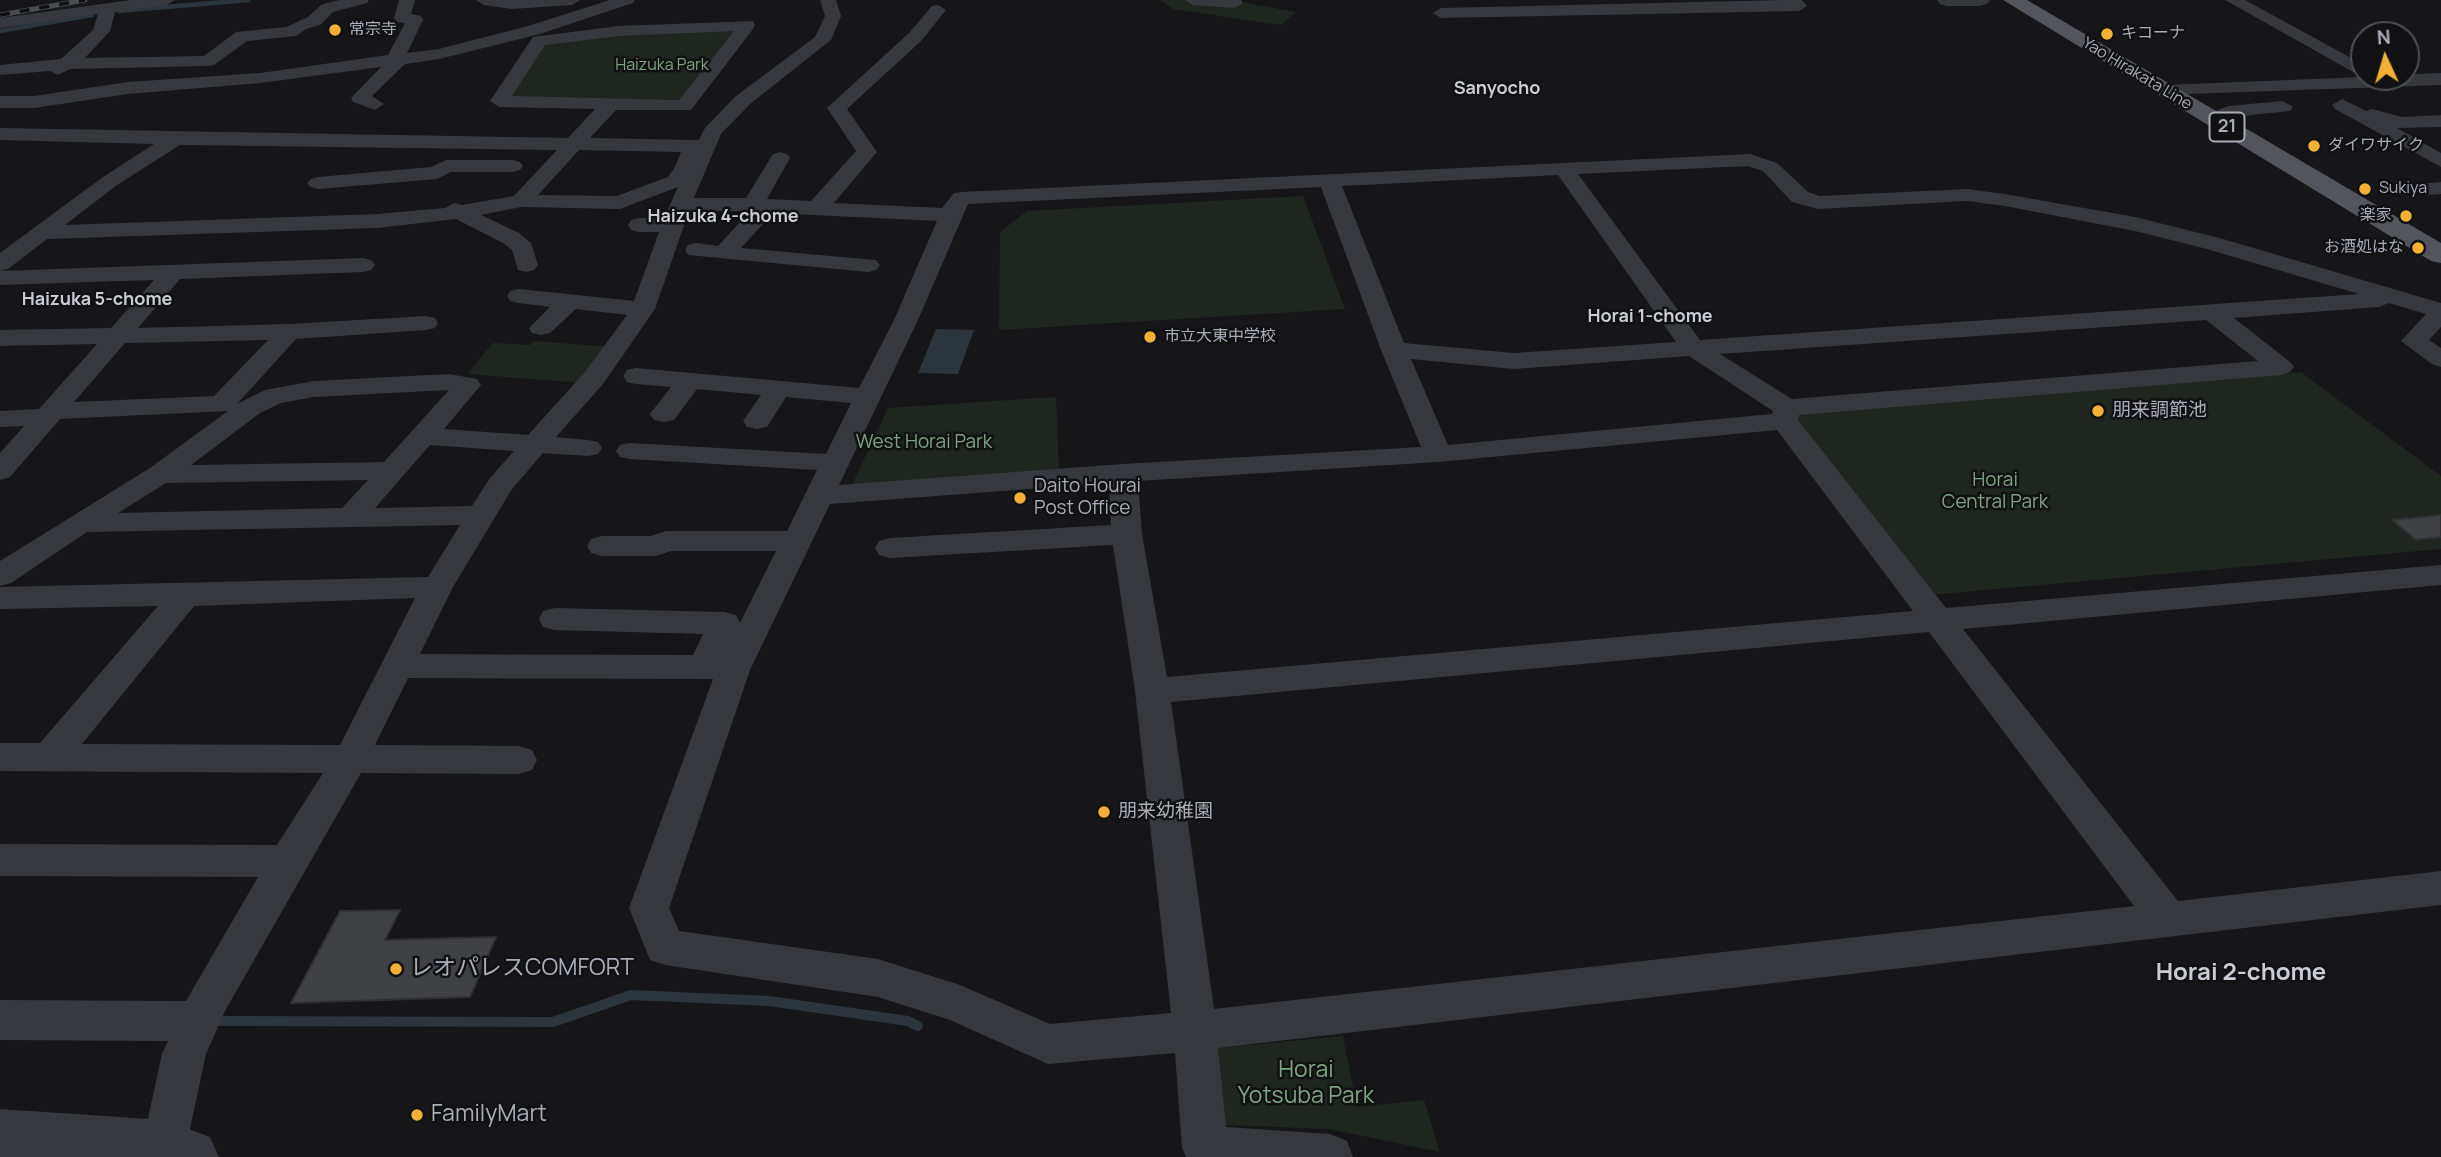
<!DOCTYPE html>
<html>
<head>
<meta charset="utf-8">
<style>
  body { margin:0 }
  #map { position:relative; width:2441px; height:1157px; overflow:hidden; background:#161618; font-family:Manrope,sans-serif }
  canvas { display:block }
  .north { position:absolute; left:2350px; top:21px; width:70px; height:70px; box-sizing:border-box; background:#111113; border:2px solid #4d4f55; border-radius:50%; rotate:356deg; font-size:19px; font-weight:700; line-height:28px; text-align:center; color:#a8adb8 }
  .north::after { content:''; display:block; margin:auto; width:24px; height:32px; background:#f2b134; clip-path:polygon(50% 0,100% 100%,50% 72%,0 100%) }
</style>
</head>
<body>
<div id="map">
<canvas width="2441" height="1157"></canvas>
<div class="north">N</div>
</div>
<script>
const g = document.querySelector('canvas').getContext('2d');
g.lineJoin = 'round';
function fillPath(path, color) {
  g.fillStyle = color;
  g.fill(path, 'evenodd');
}
function shape(rows) {
  const path = new Path2D();
  for (const r of rows) {
    path.moveTo(r[0], r[1]);
    for (let i = 2; i < r.length; i += 2) path.lineTo(r[i], r[i + 1]);
  }
  return path;
}
function trace(path, color, width, dash) {
  g.strokeStyle = color;
  g.lineWidth = width;
  g.lineCap = dash ? 'butt' : 'round';
  g.setLineDash(dash || []);
  g.stroke(path);
}
function drawText(font, color, halo, rows, align = 'center') {
  g.font = font + ' Manrope,"Noto Sans JP",sans-serif';
  g.lineWidth = 5;
  g.setLineDash([]);
  g.textBaseline = 'middle';
  g.strokeStyle = halo;
  g.fillStyle = color;
  for (const [text, x, y, turn = 0] of rows) {
    g.save();
    g.translate(x, y);
    g.rotate((+turn || 0) * Math.PI / 180);
    g.textAlign = isNaN(turn) ? turn : align;
    if (halo) g.strokeText(text, 0, 0);
    g.fillText(text, 0, 0);
    g.restore();
  }
}
fillPath(shape([
  [1160,0,1238,0,1240,2,1296,12,1281,25,1273,24,1173,9],
  [742,27,679,102,508,101,541,42,617,33],
  [1303,196,1345,309,999,330,1000,232,1027,211],
  [534,341,612,347,583,383,467,374,493,343,530,345],
  [2301,372,2441,476,2441,549,1930,595,1794,419,1795,411],
  [1056,397,1059,471,851,487,888,408],
  [1343,1036,1357,1107,1424,1100,1440,1152,1329,1129,1224,1125,1209,1049]
]), '#1e261f');
fillPath(shape([
  [936,329,974,330,958,374,918,373]
]), '#2c353c');
trace(shape([
  [119,11,248,0],
  [0,31,92,15]
]), '#2c353c', 4.5);
trace(shape([
  [218,1021,553,1022,631,995,769,1001,908,1021,918,1026]
]), '#2c353c', 10);
const building = shape([
  [2441,515,2441,537,2416,540,2392,520,2441,515],
  [400,910,385,940,496,937,470,997,291,1003,340,911,400,910]
]);
fillPath(building, '#404145');
trace(building, '#303034', 2);
fillPath(shape([
  [131,0,175,0,167,5,115,12,110,31,85,58,204,56,236,32,286,27,308,17,321,5,327,3,340,0,369,0,367,3,333,12,320,25,306,29,296,36,247,41,214,65,208,66,70,69,58,75,50,71,0,75,0,65,61,59,93,30,98,14,0,28,0,18,131,0],
  [399,0,415,0,411,14,421,16,423,20,407,53,439,49,528,26,610,0,635,0,633,3,540,34,439,59,405,64,372,96,384,104,375,110,353,102,351,98,381,67,260,83,128,94,34,108,0,108,0,96,34,96,128,82,260,73,388,55,405,23,396,22,394,18,399,0],
  [476,0,580,0,572,5,512,9,484,5,476,0],
  [820,0,836,0,841,16,831,40,750,104,721,134,694,198,746,198,773,154,780,152,787,154,790,158,767,199,811,201,856,151,827,108,909,33,932,6,938,5,946,10,921,41,847,109,877,152,834,203,942,208,954,193,962,192,1750,154,1777,163,1808,192,1820,196,1967,189,2005,194,2135,217,2223,239,2441,303,2441,327,2429,340,2441,348,2441,367,2432,364,2401,341,2426,314,2389,303,2379,307,2234,318,2290,362,2294,367,2290,372,2281,375,1799,415,1798,420,1946,608,2441,565,2441,585,1963,629,2178,901,2441,871,2441,905,1218,1048,1226,1127,1330,1134,1347,1141,1353,1157,1186,1157,1182,1148,1175,1053,1048,1064,950,1020,878,997,665,965,650,960,629,908,713,679,408,678,375,745,519,746,532,750,537,760,532,770,519,774,361,773,225,1011,206,1054,184,1157,137,1157,143,1141,162,1054,168,1041,0,1040,0,1000,186,1001,258,877,0,876,0,844,277,845,323,773,0,771,0,743,40,743,158,606,0,609,0,587,428,577,460,525,87,532,11,583,0,586,0,561,150,468,228,411,60,419,10,477,0,480,0,453,24,426,0,427,0,411,39,409,97,344,0,346,0,330,111,328,154,280,0,285,0,253,103,177,154,144,0,140,0,128,568,138,595,109,499,107,490,101,533,37,618,26,753,21,755,25,753,29,691,110,616,110,590,138,699,140,705,128,736,96,815,37,825,16,820,0],
  [734,31,679,100,512,96,545,45,618,36,734,31],
  [180,145,557,150,514,196,462,205,454,203,445,208,377,214,65,225,117,185,180,145],
  [579,150,681,152,675,167,668,177,617,196,538,195,579,150],
  [1748,166,1763,171,1792,202,1818,209,1967,201,2005,206,2135,231,2207,249,2359,294,1700,340,1578,174,1748,166],
  [1558,175,1676,342,1514,353,1404,343,1342,186,1558,175],
  [678,187,664,218,639,218,631,220,628,225,631,230,639,232,659,232,634,301,519,289,510,291,507,296,510,301,519,303,550,307,529,328,532,333,541,335,550,333,576,309,627,315,585,372,528,435,444,429,481,385,477,379,449,374,314,381,265,390,237,404,296,339,426,330,435,328,438,323,435,318,426,316,289,324,138,328,180,279,363,272,371,270,375,265,371,260,363,258,0,271,8,269,47,239,377,228,456,219,503,243,512,250,518,270,526,272,534,270,538,265,531,243,519,233,481,215,521,207,620,209,678,187],
  [1321,187,1381,350,1421,447,1123,464,839,485,918,320,968,204,1321,187],
  [689,211,750,211,718,246,696,243,688,245,685,250,688,255,868,272,876,270,880,265,876,260,741,248,773,213,937,221,894,320,859,388,636,368,627,370,623,376,627,382,636,384,671,387,650,414,654,420,664,422,674,420,697,389,761,395,743,421,747,427,757,429,767,427,786,397,851,403,826,454,630,443,620,445,616,451,620,457,630,459,817,470,787,531,666,531,651,536,602,536,591,539,587,546,591,553,602,556,656,556,671,551,776,551,740,623,736,615,724,612,555,608,543,611,539,619,543,627,555,630,703,634,693,655,420,654,453,587,512,489,543,453,588,456,598,454,602,448,598,442,588,440,556,437,603,384,655,309,689,211],
  [2206,320,2258,361,1792,399,1720,354,2206,320],
  [268,340,214,396,74,402,125,343,268,340],
  [1689,356,1773,411,1772,414,1448,445,1411,359,1514,369,1689,356],
  [449,390,384,462,191,465,260,413,281,403,314,397,449,390],
  [1777,430,1913,611,1167,677,1142,534,1138,481,1438,462,1777,430],
  [430,445,514,451,490,478,472,506,375,508,430,445],
  [368,480,342,508,118,513,166,483,368,480],
  [1109,483,1111,525,890,538,879,541,875,548,879,555,890,558,1113,545,1135,691,1171,1013,1050,1024,960,985,878,959,679,931,669,908,750,670,830,504,1109,483],
  [415,598,340,745,82,744,194,606,415,598],
  [1929,632,2134,906,1214,1009,1171,702,1929,632],
  [1185,0,1241,0,1243,3,1235,8,1193,5,1185,0],
  [1784,0,1802,0,1807,6,1799,11,1441,18,1433,13,1441,8,1784,0],
  [2225,0,2245,0,2364,65,2364,77,2441,73,2441,85,2159,95,2157,91,2166,85,2362,77,2225,0],
  [2342,99,2366,111,2372,109,2402,117,2441,115,2441,127,2397,128,2441,153,2441,167,2335,109,2332,105,2342,99],
  [2283,101,2293,107,2290,111,2233,117,2213,125,2203,119,2206,115,2228,106,2283,101],
  [446,160,513,160,520,162,523,166,520,170,513,172,451,172,437,179,318,189,311,187,307,183,311,179,318,177,431,167,446,160],
  [2441,182,2441,194,2428,195,2420,194,2417,189,2420,184,2441,182]
]), '#37383d');
fillPath(shape([
  [1937,0,1990,0,1987,4,1980,6,1947,6,1940,4,1937,0],
  [0,1109,165,1120,210,1137,219,1157,0,1157,0,1109]
]), '#37383d');
fillPath(shape([
  [2003,0,2027,0,2441,243,2441,263,2431,261,2003,0]
]), '#53555c');
const rail = shape([
  [0,15,85,0]
]);
trace(rail, '#4a4c52', 5);
trace(rail, '#111113', 3.5, [10]);
for (const [x, y, r, color] of [
  [335,30,7,"#f2b134"],
  [2107,34,7,"#f2b134"],
  [2314,146,7,"#f2b134"],
  [2365,189,7,"#f2b134"],
  [2406,216,7,"#f2b134"],
  [2418,248,7,"#f2b134"],
  [1150,337,7,"#f2b134"],
  [2098,411,7,"#f2b134"],
  [1020,498,7,"#f2b134"],
  [1104,812,7,"#f2b134"],
  [396,969,7,"#f2b134"],
  [417,1115,7,"#f2b134"]
]) {
  const dot = new Path2D();
  dot.arc(x, y, r, 0, 2 * Math.PI);
  g.fillStyle = color;
  g.fill(dot);
  trace(dot, '#111113', 2.5);
}
drawText('16px', '#a8adb8', '#111113', [
  ["常宗寺",349,30],
  ["キコーナ",2121,34],
  ["ダイワサイク",2328,146],
  ["Sukiya",2379,189],
  ["楽家",2392,216,"right"],
  ["お酒処はな",2404,248,"right"],
  ["市立大東中学校",1164,337]
], 'left');
drawText('16px', '#7fa381', '#111113', [
  ["Haizuka Park",662,66]
]);
drawText('16px', '#a8adb8', '#111113', [
  ["Yao Hirakata Line",2137,74,31]
]);
drawText('bold 18px', '#c9ccd4', '#111113', [
  ["Sanyocho",1497,89],
  ["Haizuka 4-chome",723,217],
  ["Haizuka 5-chome",97,300],
  ["Horai 1-chome",1650,317]
]);
for (const [x, y, w] of [
  [2227,127,35]
]) {
  const box = new Path2D();
  box.roundRect(x - w / 2, y - 14.5, w, 29, 5);
  g.fillStyle = '#111113';
  g.fill(box);
  trace(box, '#a8adb8', 2);
}
drawText('bold 18px', '#a8adb8', null, [
  ["21",2227,127]
]);
drawText('19px', '#a8adb8', '#111113', [
  ["朋来調節池",2112,411],
  ["Daito Hourai",1034,487],
  ["Post Office",1034,509],
  ["朋来幼稚園",1118,812]
], 'left');
drawText('19px', '#7fa381', '#111113', [
  ["West Horai Park",924,443],
  ["Horai",1995,481],
  ["Central Park",1995,503]
]);
drawText('23px', '#a8adb8', '#111113', [
  ["レオパレスCOMFORT",410,969],
  ["FamilyMart",431,1115]
], 'left');
drawText('23px', '#7fa381', '#111113', [
  ["Horai",1306,1071],
  ["Yotsuba Park",1306,1097]
]);
drawText('bold 24px', '#c9ccd4', '#111113', [
  ["Horai 2-chome",2241,973]
]);
</script>
</body>
</html>
